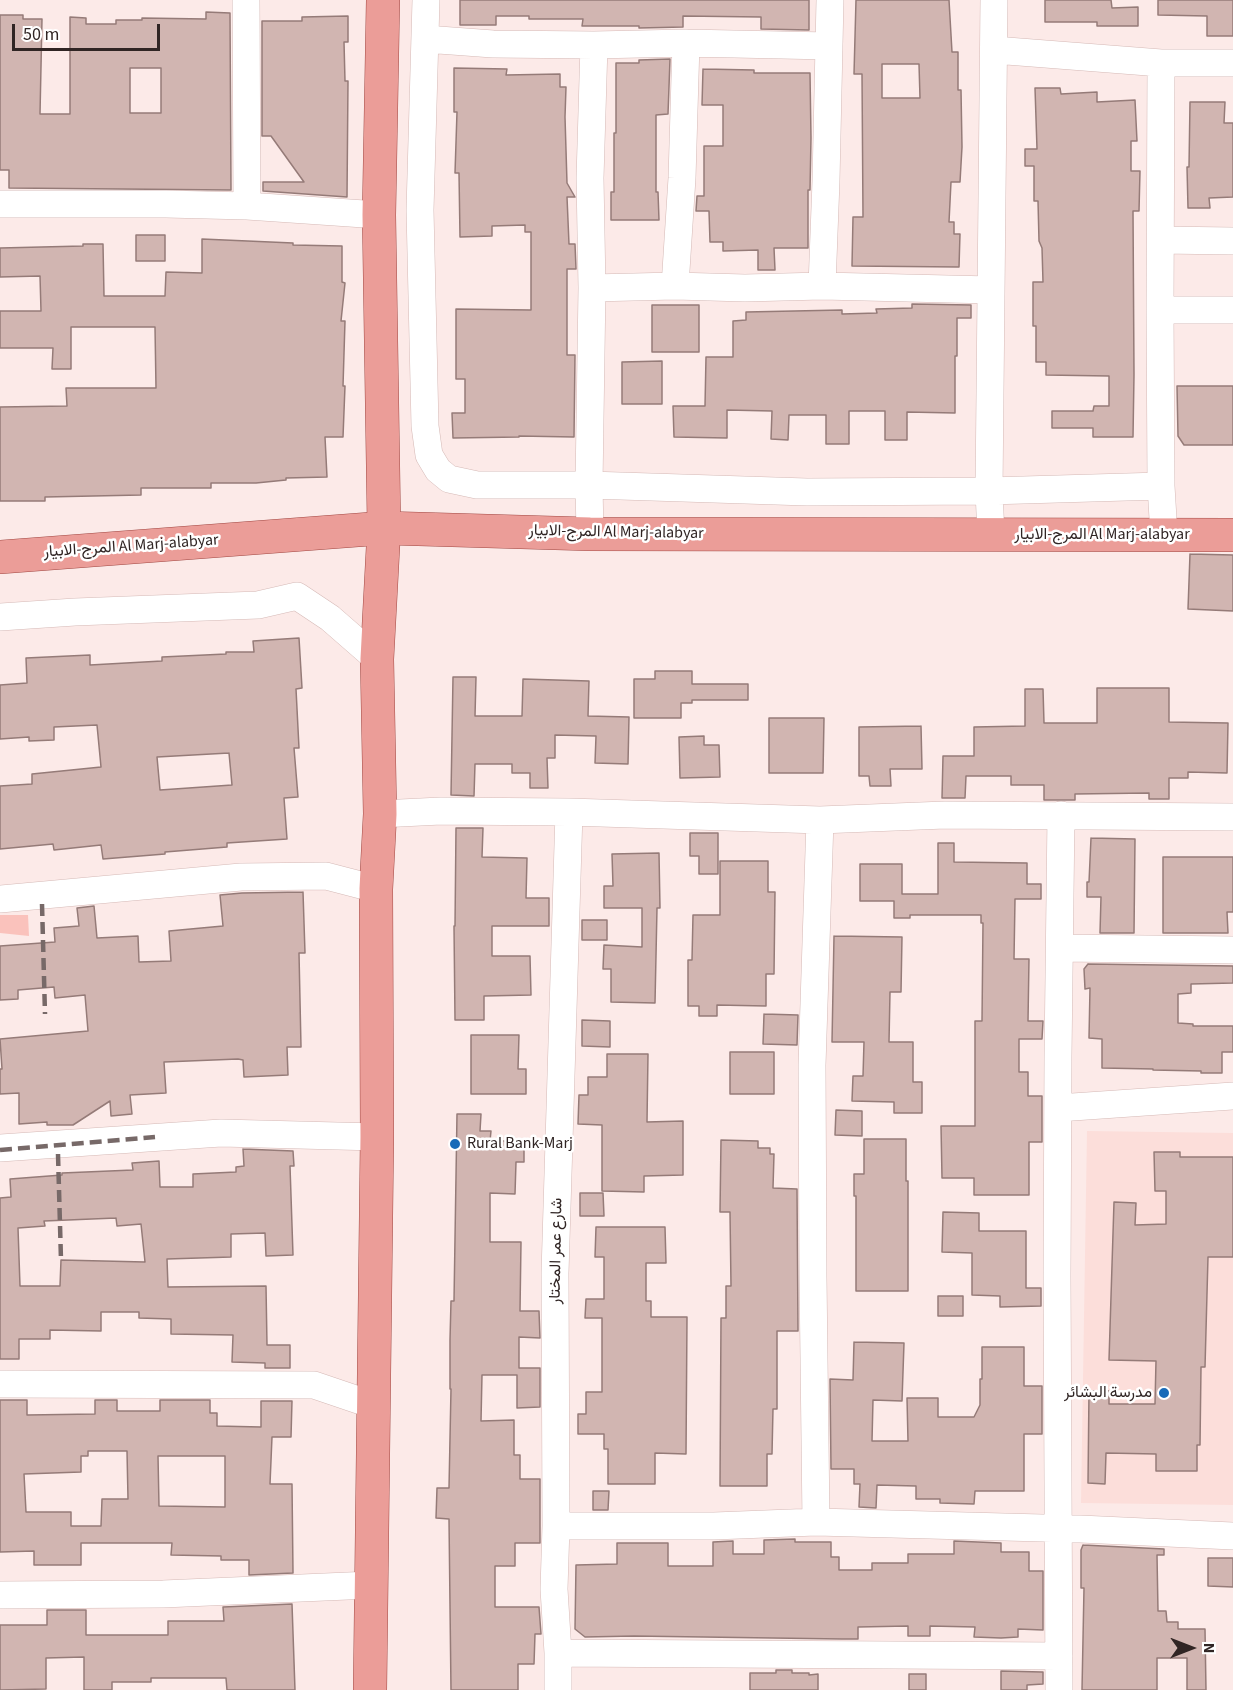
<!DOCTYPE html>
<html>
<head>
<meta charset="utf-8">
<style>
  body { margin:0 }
  #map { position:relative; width:1233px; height:1690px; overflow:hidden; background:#fceae8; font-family:"Source Sans 3",sans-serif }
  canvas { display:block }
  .north { position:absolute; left:1161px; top:1618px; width:60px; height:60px; -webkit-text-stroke:4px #fff; paint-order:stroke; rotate:90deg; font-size:16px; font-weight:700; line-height:24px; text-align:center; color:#302524 }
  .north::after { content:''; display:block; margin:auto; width:21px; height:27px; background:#302524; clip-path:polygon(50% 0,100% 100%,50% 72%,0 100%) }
  .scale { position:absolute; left:12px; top:24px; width:148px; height:27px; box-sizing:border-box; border:3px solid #302524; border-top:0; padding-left:8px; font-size:18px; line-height:21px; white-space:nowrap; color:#302524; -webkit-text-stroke:4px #fff; paint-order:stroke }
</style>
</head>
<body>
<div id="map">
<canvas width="1233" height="1690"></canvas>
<div class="north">N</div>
<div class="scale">50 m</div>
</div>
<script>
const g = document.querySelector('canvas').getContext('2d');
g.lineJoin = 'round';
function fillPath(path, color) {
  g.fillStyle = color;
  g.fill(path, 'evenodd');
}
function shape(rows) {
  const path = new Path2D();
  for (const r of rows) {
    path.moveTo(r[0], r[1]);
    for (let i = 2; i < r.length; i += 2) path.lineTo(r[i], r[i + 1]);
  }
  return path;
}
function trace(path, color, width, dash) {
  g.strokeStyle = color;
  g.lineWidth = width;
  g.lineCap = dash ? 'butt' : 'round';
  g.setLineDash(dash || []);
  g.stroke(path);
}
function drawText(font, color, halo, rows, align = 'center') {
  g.font = font + ' "Source Sans 3",Vazirmatn,sans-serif';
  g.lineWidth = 5;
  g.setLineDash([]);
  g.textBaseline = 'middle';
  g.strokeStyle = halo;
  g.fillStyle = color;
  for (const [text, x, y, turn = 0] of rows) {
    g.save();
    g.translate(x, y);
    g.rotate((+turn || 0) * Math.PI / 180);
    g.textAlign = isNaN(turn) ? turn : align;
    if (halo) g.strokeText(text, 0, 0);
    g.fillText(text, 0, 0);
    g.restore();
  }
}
fillPath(shape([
  [1087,1131,1233,1133,1233,1505,1081,1503]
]), '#fcdeda');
fillPath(shape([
  [0,915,28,915,29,936,0,933]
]), '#fac2bc');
const building = shape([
  [460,0,809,0,809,30,761,29,761,17,683,16,683,27,639,28,639,26,582,26,583,19,529,19,529,16,496,16,496,25,460,25,460,0],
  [856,0,949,0,952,52,958,52,958,90,961,90,962,147,960,182,951,182,949,222,954,222,954,234,960,234,959,267,852,266,853,217,863,217,862,74,854,74,856,0],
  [882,64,919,64,920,98,882,98,882,64],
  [1045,0,1111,0,1112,8,1138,7,1138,26,1097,26,1097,22,1045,22,1045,0],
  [1158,0,1233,0,1233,36,1207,36,1207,16,1158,15,1158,0],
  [206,12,230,13,231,190,9,188,9,170,0,170,0,15,23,15,23,19,42,19,40,114,70,114,70,17,86,18,86,24,116,24,116,20,142,20,142,18,206,19,206,12],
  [130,68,161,68,161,113,130,113,130,68],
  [348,16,348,42,344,42,345,81,348,81,347,197,263,191,263,182,304,182,271,136,262,136,262,21,302,21,302,17,348,16],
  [670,59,668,114,656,115,656,192,658,192,659,220,611,220,611,192,614,192,614,133,616,133,616,63,639,63,639,60,670,59],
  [454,68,507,69,506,75,560,74,560,87,566,87,565,117,567,183,575,197,567,197,569,244,575,244,576,269,567,269,567,355,575,355,574,437,519,436,519,437,453,438,452,413,465,413,465,379,456,379,456,309,531,310,531,232,525,232,525,225,492,226,492,236,460,237,459,173,455,173,457,112,454,112,454,68],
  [703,69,754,70,754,73,810,73,811,138,810,190,808,190,808,248,774,248,775,270,758,270,758,250,723,251,723,242,710,242,709,211,696,211,697,196,704,196,704,146,723,146,723,105,702,105,703,69],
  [1035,88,1060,88,1061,94,1097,92,1097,102,1135,100,1137,141,1131,141,1131,171,1140,171,1139,211,1133,211,1134,375,1133,437,1093,437,1093,428,1052,428,1052,411,1093,411,1094,406,1109,406,1109,376,1046,375,1046,362,1036,362,1036,326,1033,326,1033,282,1043,282,1042,248,1039,241,1038,201,1034,201,1034,166,1025,166,1025,149,1037,149,1035,88],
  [1190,102,1225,102,1224,123,1233,123,1233,197,1209,198,1210,208,1188,208,1187,167,1189,167,1190,102],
  [136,235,165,235,165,261,136,261,136,235],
  [202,239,293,243,293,245,342,246,342,282,345,283,341,321,345,321,343,386,345,386,343,437,325,437,327,477,286,478,286,480,256,483,211,483,211,488,141,488,141,495,45,497,45,501,0,501,0,407,67,406,66,388,156,388,155,327,71,327,71,369,52,369,53,348,0,348,0,311,41,311,40,276,0,277,0,248,83,246,83,244,103,244,104,296,165,296,166,272,202,273,202,239],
  [912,304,971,305,971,318,957,318,957,356,955,356,955,413,907,412,907,440,885,440,885,411,849,411,849,444,826,444,826,415,789,415,788,440,771,439,772,411,727,410,727,438,674,437,673,406,705,406,706,357,733,357,733,321,746,320,746,312,842,310,842,314,877,313,876,309,912,308,912,304],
  [652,305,699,305,699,352,652,352,652,305],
  [662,361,662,404,622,404,622,362,662,361],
  [1177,386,1233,386,1233,445,1184,445,1178,436,1177,386],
  [1190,554,1233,555,1233,611,1188,609,1190,554],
  [299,638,302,688,296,689,299,748,294,748,298,797,284,798,287,839,227,843,227,847,165,852,165,854,103,859,101,845,54,850,53,844,0,849,0,786,32,784,32,774,101,767,97,725,54,727,54,740,29,741,29,737,0,739,0,685,27,683,26,658,90,655,90,665,162,661,162,657,226,654,226,652,254,652,253,641,299,638],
  [229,753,232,785,160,790,157,757,229,753],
  [655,671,692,671,692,684,748,684,748,700,692,700,692,703,681,703,681,718,634,718,634,679,655,679,655,671],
  [453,677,476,677,475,716,522,716,523,679,589,681,588,716,629,717,628,764,595,763,596,736,555,735,555,758,547,758,548,788,530,788,530,773,512,773,512,764,475,764,474,796,451,795,453,677],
  [1097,688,1169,688,1169,722,1228,723,1227,773,1188,772,1188,778,1169,778,1169,799,1149,799,1149,793,1075,794,1075,800,1044,800,1044,785,1011,785,1011,776,966,776,965,798,942,798,943,756,974,756,974,727,1025,726,1025,689,1043,689,1044,723,1097,723,1097,688],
  [769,718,824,718,823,773,769,773,769,718],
  [921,726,922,769,890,769,891,786,870,786,869,776,859,776,859,727,921,726],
  [704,736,704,745,719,745,720,777,680,778,679,737,704,736],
  [456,828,483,828,482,857,527,858,526,898,549,898,549,926,492,926,492,956,530,956,531,995,484,996,484,1020,455,1020,454,926,455,926,456,828],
  [690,833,718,833,718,874,699,874,699,856,690,856,690,833],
  [1091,838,1135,839,1134,933,1100,933,1101,897,1087,897,1087,882,1089,882,1091,838],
  [938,843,954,843,954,862,1027,863,1027,884,1041,884,1041,899,1015,899,1014,959,1029,959,1028,1021,1043,1021,1042,1039,1019,1039,1019,1072,1028,1072,1028,1096,1042,1096,1042,1142,1029,1142,1029,1195,974,1195,974,1178,942,1178,941,1126,975,1126,975,1021,982,1021,983,923,981,923,981,915,910,915,910,918,894,918,894,901,860,901,860,864,902,864,902,894,938,894,938,843],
  [659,853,660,908,657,908,655,1003,611,1002,611,969,603,969,604,945,642,947,642,908,604,908,604,886,613,886,612,854,659,853],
  [1163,857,1233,857,1233,912,1227,912,1228,933,1163,933,1163,857],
  [720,861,768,861,768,892,775,892,774,974,766,974,766,1006,717,1005,717,1016,699,1016,699,1006,688,1006,688,960,692,960,693,915,720,915,720,861],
  [303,892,305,953,299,953,301,1047,287,1047,288,1075,244,1077,243,1060,238,1059,164,1062,166,1093,130,1095,132,1114,111,1116,110,1101,73,1125,47,1125,47,1122,19,1124,19,1093,0,1094,0,1069,2,1069,0,1039,88,1031,85,995,55,998,54,987,18,990,18,999,0,1000,0,946,55,942,54,928,79,926,77,908,94,906,97,938,138,936,139,962,171,961,169,931,223,926,220,895,242,893,303,892],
  [582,920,607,920,607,940,582,940,582,920],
  [834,936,902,937,901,992,890,992,889,1042,913,1042,913,1082,922,1082,922,1113,894,1113,894,1102,852,1101,853,1076,863,1076,864,1042,832,1042,834,936],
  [1088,964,1233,966,1233,983,1191,984,1191,993,1178,994,1178,1023,1193,1024,1193,1026,1233,1026,1233,1052,1222,1052,1222,1073,1201,1073,1201,1071,1153,1070,1153,1069,1102,1068,1102,1039,1089,1038,1090,988,1085,989,1084,969,1088,964],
  [764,1014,798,1015,797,1045,763,1044,764,1014],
  [582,1020,610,1021,610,1047,582,1046,582,1020],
  [471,1035,519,1035,518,1069,526,1069,526,1094,471,1094,471,1035],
  [730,1052,774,1052,774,1094,730,1094,730,1052],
  [607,1054,648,1054,647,1122,683,1121,683,1175,644,1176,644,1192,602,1191,602,1125,578,1124,579,1095,588,1095,588,1077,607,1077,607,1054],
  [836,1110,862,1111,862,1136,835,1135,836,1110],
  [457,1114,481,1114,480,1131,491,1131,490,1141,524,1141,524,1162,516,1162,515,1194,490,1193,490,1242,521,1242,520,1311,539,1311,540,1338,519,1337,519,1368,540,1368,540,1407,517,1408,517,1375,482,1375,481,1421,514,1420,514,1455,520,1455,520,1479,540,1479,540,1543,515,1543,515,1566,495,1566,495,1607,539,1607,541,1634,535,1634,534,1664,518,1664,518,1690,451,1690,449,1519,436,1518,437,1488,449,1488,451,1389,450,1389,450,1340,451,1301,454,1301,457,1114],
  [864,1139,906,1139,906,1181,908,1181,908,1291,856,1291,856,1196,854,1196,854,1174,864,1174,864,1139],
  [721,1140,758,1141,758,1148,770,1148,770,1154,774,1154,773,1188,797,1189,798,1331,777,1331,777,1409,773,1409,772,1454,767,1454,767,1486,720,1486,721,1318,726,1318,726,1286,731,1286,730,1212,720,1212,721,1140],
  [243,1149,293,1151,294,1166,290,1166,293,1255,266,1256,265,1233,231,1234,231,1257,167,1259,168,1287,266,1286,267,1345,290,1345,290,1368,265,1368,265,1363,232,1362,233,1335,171,1334,171,1319,139,1318,139,1312,101,1312,101,1331,50,1330,50,1339,19,1339,19,1359,0,1359,0,1198,11,1197,10,1179,62,1175,62,1173,133,1170,132,1163,159,1161,160,1187,193,1187,193,1174,236,1172,236,1167,244,1166,243,1149],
  [116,1218,117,1226,141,1224,145,1262,61,1260,60,1286,20,1286,18,1228,45,1226,44,1221,116,1218],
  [1154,1152,1180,1152,1180,1157,1233,1157,1233,1257,1208,1257,1205,1367,1201,1367,1200,1445,1197,1445,1197,1471,1156,1471,1156,1454,1106,1453,1105,1484,1088,1483,1089,1391,1109,1391,1109,1404,1155,1404,1156,1361,1109,1360,1114,1202,1136,1203,1135,1225,1166,1224,1166,1191,1155,1191,1154,1152],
  [580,1193,603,1193,604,1216,580,1216,580,1193],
  [943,1212,979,1213,979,1231,1026,1231,1026,1288,1041,1288,1041,1306,1000,1307,1000,1296,972,1295,972,1253,942,1252,943,1212],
  [596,1227,665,1227,666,1263,646,1263,646,1301,651,1301,651,1317,687,1317,686,1454,655,1453,655,1484,608,1484,608,1449,604,1449,604,1434,578,1434,578,1414,586,1414,586,1392,602,1392,602,1318,585,1318,586,1299,604,1299,604,1257,595,1257,596,1227],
  [938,1296,963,1296,963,1316,938,1316,938,1296],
  [854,1342,904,1343,902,1401,873,1400,872,1441,908,1441,907,1398,938,1398,938,1417,974,1417,980,1405,980,1379,982,1379,982,1347,1024,1347,1024,1386,1042,1386,1042,1434,1024,1434,1024,1491,975,1491,974,1504,940,1503,940,1499,916,1499,916,1486,877,1485,876,1508,859,1507,860,1484,854,1484,854,1469,831,1469,830,1379,853,1380,854,1342],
  [0,1400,27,1400,27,1415,95,1414,95,1400,117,1400,117,1411,160,1411,160,1400,210,1400,210,1413,217,1413,217,1426,261,1427,261,1401,292,1401,291,1437,272,1437,270,1484,292,1484,293,1573,249,1575,249,1560,221,1560,221,1556,171,1555,172,1543,81,1543,81,1565,34,1565,34,1551,0,1552,0,1400],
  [88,1451,127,1451,128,1499,102,1499,101,1526,71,1526,71,1512,26,1512,24,1474,81,1472,81,1456,88,1456,88,1451],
  [158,1456,225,1456,225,1507,159,1506,158,1456],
  [593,1491,609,1491,608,1510,593,1510,593,1491],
  [795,1539,795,1542,831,1542,831,1557,839,1557,839,1570,872,1570,872,1563,908,1563,908,1554,954,1554,954,1541,1001,1543,1001,1552,1029,1552,1029,1571,1043,1571,1043,1630,1018,1629,1018,1637,1001,1638,974,1637,975,1627,930,1626,930,1636,908,1636,908,1626,858,1627,858,1639,842,1639,634,1636,585,1637,575,1629,576,1565,617,1564,617,1543,668,1543,668,1566,713,1566,713,1542,733,1541,733,1554,764,1554,764,1540,795,1539],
  [1083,1545,1164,1549,1164,1555,1157,1555,1158,1611,1166,1611,1167,1622,1178,1622,1178,1629,1205,1629,1206,1690,1187,1690,1187,1658,1157,1658,1157,1690,1082,1690,1084,1588,1081,1588,1081,1550,1083,1545],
  [1208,1558,1233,1558,1233,1587,1208,1586,1208,1558],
  [292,1604,295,1690,227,1690,226,1678,151,1678,151,1682,112,1682,112,1690,84,1690,84,1657,46,1658,46,1689,0,1690,0,1625,47,1625,47,1610,86,1610,86,1635,168,1635,168,1621,224,1621,223,1607,292,1604],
  [776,1670,792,1670,792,1673,809,1673,809,1675,818,1674,818,1690,750,1690,750,1673,776,1673,776,1670],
  [1001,1671,1042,1672,1043,1672,1043,1684,1027,1685,1027,1690,1001,1690,1001,1671],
  [909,1674,926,1674,926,1690,909,1690,909,1674]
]);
fillPath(building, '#d1b5b1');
trace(building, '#957b78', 1.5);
const minor = shape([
  [246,0,247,206],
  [426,0,420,210,425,426,429,455,438,470,449,479,477,485,589,485,807,492,989,491,1161,486],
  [425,39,493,44,594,45,686,43,829,46],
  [994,50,1161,63,1233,63],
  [1161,63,1160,310,1161,486,1164,535],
  [0,204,166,204,247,206,379,215],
  [1161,240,1233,241],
  [675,286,682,178,686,43],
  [822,286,826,181,830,0],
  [592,288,675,286,745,288,822,286,991,290],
  [1160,310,1233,310],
  [590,534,589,485,592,288,590,178,594,45],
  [991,535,989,491,994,0],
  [0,617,75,612,258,605,297,596,330,618,377,659],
  [380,814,441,811,569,812,820,820,945,815,1233,817],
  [0,899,241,877,326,876,376,889],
  [1060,948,1233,950],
  [1058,1108,1233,1096],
  [0,1148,221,1133,377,1137],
  [0,1384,314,1385,373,1405],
  [816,1522,813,1277,812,1065,820,820],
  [556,1526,714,1526,816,1522,1080,1529,1233,1536],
  [0,1595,163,1594,371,1585],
  [558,1653,1059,1656],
  [558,1690,558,1653,554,1589,556,1526,555,1273,569,812],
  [1059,1690,1057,1276,1058,1056,1061,815]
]);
const major = shape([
  [0,557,384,528,590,534,1233,535],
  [370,1690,377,1137,376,889,380,814,377,659,384,528,379,215,383,0]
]);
trace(minor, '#d5b9b6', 28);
trace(major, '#a14843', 34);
trace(minor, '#fff', 27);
trace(major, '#eb9d98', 33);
trace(shape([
  [42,904,45,1014],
  [0,1150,155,1137],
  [58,1154,61,1260]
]), '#776968', 4.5, [12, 6]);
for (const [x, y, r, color] of [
  [455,1144,6,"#186ab8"],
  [1164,1393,6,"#186ab8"]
]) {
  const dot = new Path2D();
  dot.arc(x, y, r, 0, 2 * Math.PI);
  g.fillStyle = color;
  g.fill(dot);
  trace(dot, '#fff', 2);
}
drawText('16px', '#302524', '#fff', [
  ["المرج-الابيار Al Marj-alabyar",616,533,1],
  ["المرج-الابيار Al Marj-alabyar",1102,535],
  ["المرج-الابيار Al Marj-alabyar",131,547,-4],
  ["شارع عمر المختار",557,1251,-89]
]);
drawText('16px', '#302524', '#fff', [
  ["Rural Bank-Marj",467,1144],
  ["مدرسة البشائر",1152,1393,"right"]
], 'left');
</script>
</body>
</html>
